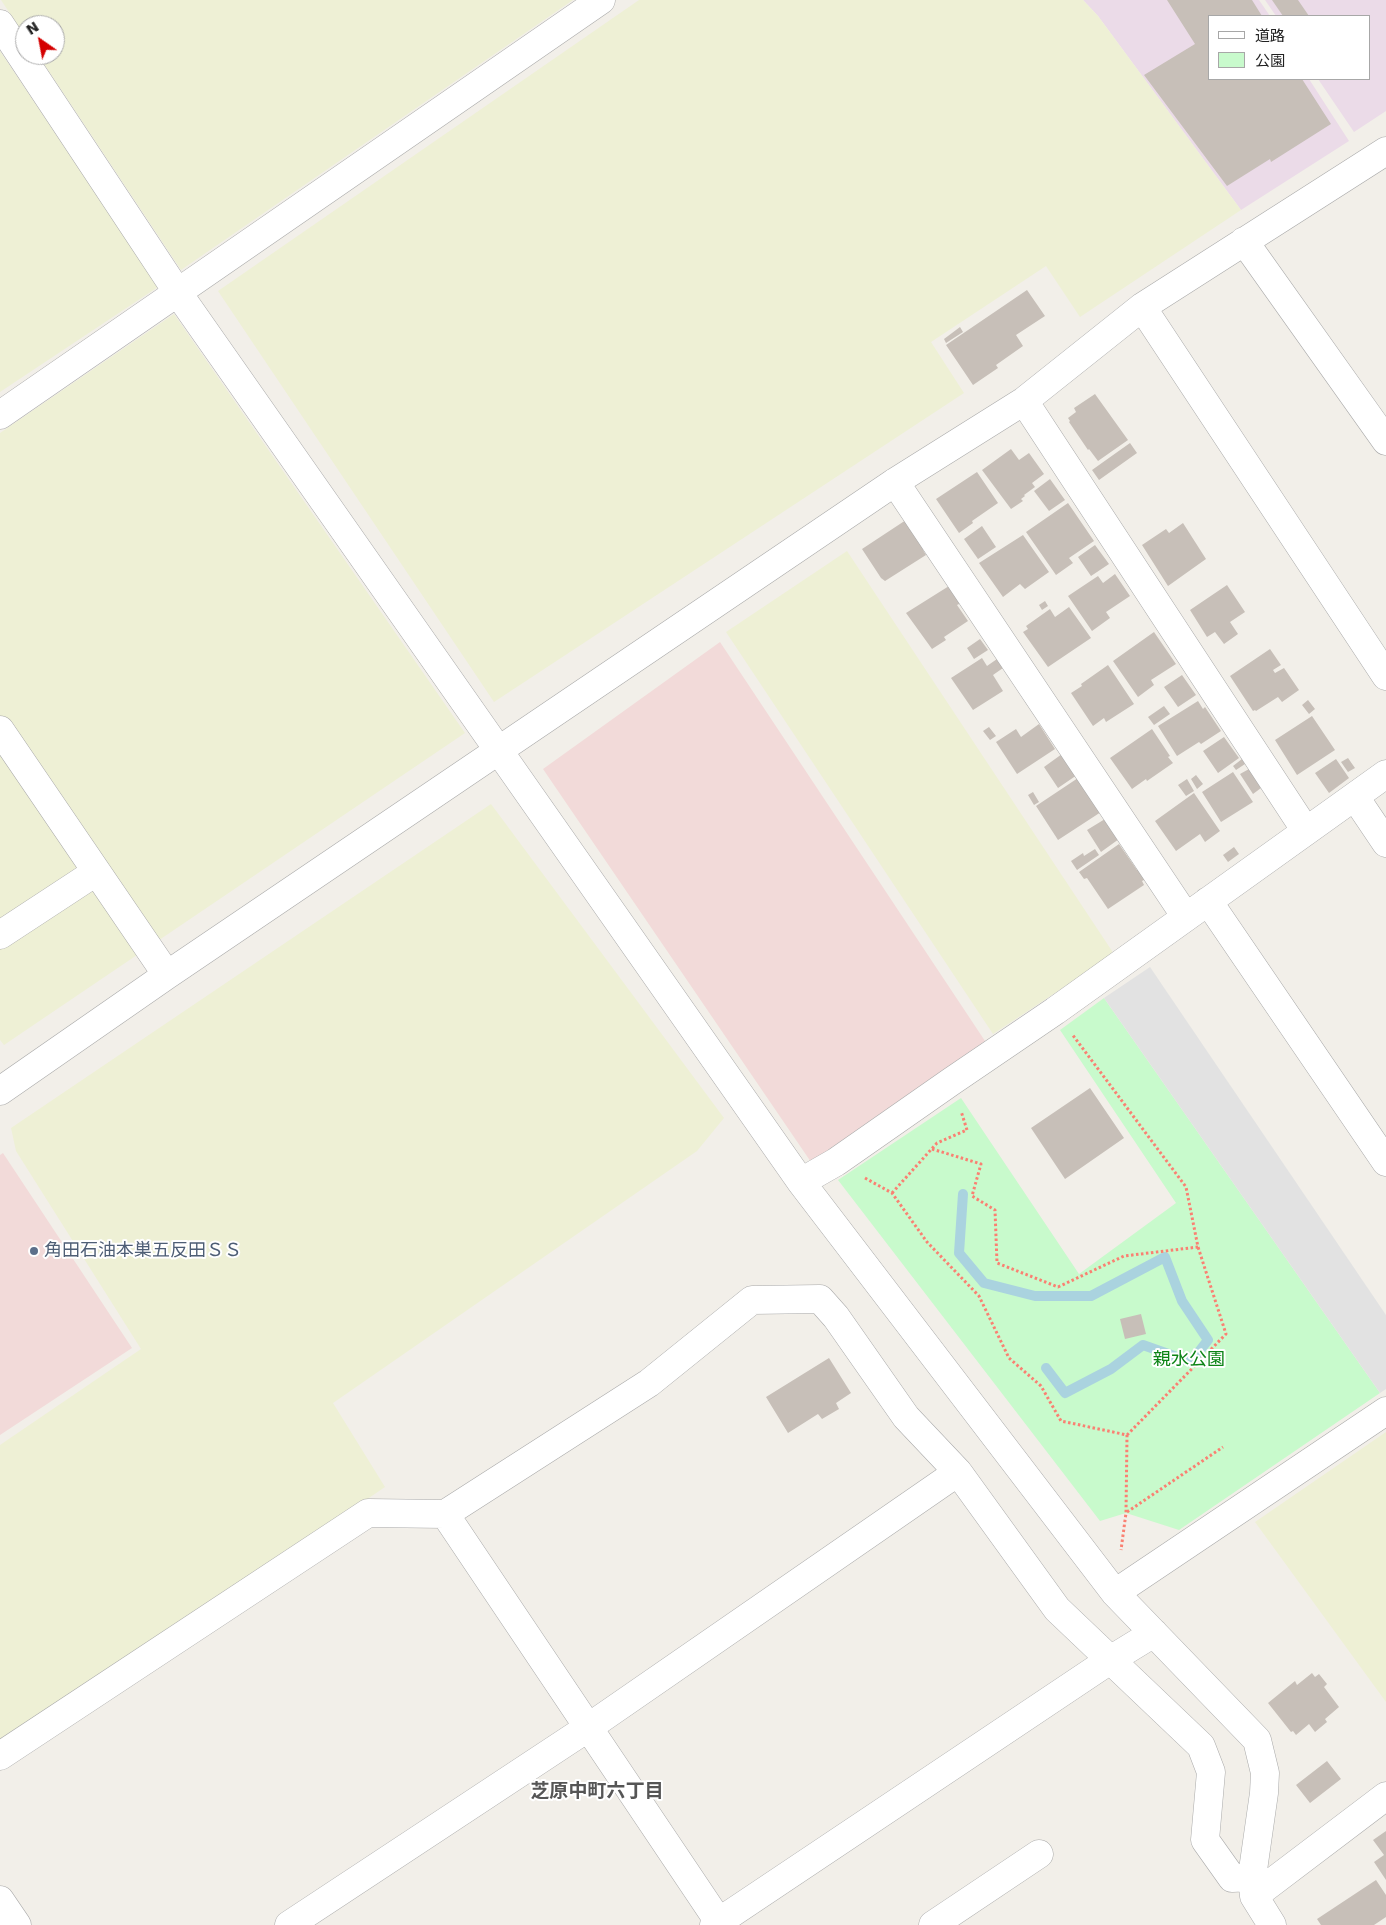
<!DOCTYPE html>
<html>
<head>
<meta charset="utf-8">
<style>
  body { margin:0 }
  #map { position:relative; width:1386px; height:1925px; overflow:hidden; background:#f2efe9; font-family:"DejaVu Sans","Noto Sans JP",sans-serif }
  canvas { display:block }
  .legend { position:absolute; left:1208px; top:15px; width:162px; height:65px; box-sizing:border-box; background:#fff; border:1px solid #a7a7a7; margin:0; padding:6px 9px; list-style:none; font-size:15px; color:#222 }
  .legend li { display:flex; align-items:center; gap:10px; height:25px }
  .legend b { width:25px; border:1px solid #a7a7a7 }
  .north { position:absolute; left:15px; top:15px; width:50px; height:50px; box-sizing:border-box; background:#fff; border:1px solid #a7a7a7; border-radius:50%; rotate:327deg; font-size:14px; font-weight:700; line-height:20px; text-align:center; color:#222 }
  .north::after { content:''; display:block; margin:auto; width:18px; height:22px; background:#d40000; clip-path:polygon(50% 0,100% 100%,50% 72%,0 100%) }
</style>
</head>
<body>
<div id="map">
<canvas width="1386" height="1925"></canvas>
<ul class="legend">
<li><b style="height:6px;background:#fff"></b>道路</li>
<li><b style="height:14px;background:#c8facc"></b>公園</li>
</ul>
<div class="north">N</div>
</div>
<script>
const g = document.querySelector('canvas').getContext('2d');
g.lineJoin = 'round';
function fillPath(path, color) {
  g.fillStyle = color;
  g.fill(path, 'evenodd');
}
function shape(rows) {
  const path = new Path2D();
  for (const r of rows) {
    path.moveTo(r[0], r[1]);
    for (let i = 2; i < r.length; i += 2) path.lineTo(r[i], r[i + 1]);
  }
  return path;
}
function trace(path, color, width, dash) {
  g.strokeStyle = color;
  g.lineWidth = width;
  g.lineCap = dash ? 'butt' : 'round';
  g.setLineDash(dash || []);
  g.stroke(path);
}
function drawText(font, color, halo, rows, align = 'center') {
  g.font = font + ' "DejaVu Sans","Noto Sans JP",sans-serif';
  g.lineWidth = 4;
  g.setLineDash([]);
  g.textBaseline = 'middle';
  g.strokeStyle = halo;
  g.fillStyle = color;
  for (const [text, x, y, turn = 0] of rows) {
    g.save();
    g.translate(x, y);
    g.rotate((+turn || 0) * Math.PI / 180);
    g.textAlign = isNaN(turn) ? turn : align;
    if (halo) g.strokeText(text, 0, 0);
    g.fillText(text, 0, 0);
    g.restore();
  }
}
fillPath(shape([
  [720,642,985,1041,811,1162,543,769],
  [3,1153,132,1348,0,1435,0,1155]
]), '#f2dad9');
fillPath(shape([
  [1083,0,1259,0,1270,16,1210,16,1210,79,1309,79,1349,141,1241,210,1098,16],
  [1265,0,1386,0,1386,111,1354,132,1318,79,1370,79,1370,16,1276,16]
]), '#ebdbe8');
fillPath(shape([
  [1,0,573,0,181,270,38,55,55,55,55,25,25,25,25,36],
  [639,0,1083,0,1098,16,1241,210,1080,317,1046,266,931,342,964,393,494,702,218,291],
  [0,51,158,287,0,392],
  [174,314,465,733,4,1045,0,1040,0,433],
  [847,551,1114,954,993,1034,726,632],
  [491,804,724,1118,697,1151,333,1403,385,1487,0,1749,0,1445,141,1349,16,1151,11,1128],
  [1386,1432,1386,1702,1255,1522]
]), '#eef0d5');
fillPath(shape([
  [1104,998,1380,1393,1179,1530,1126,1513,1100,1521,838,1180,961,1098,1079,1274,1176,1203,1060,1030]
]), '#c8facc');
fillPath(shape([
  [1150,967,1386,1315,1386,1389,1380,1393,1104,998]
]), '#e2e2e2');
trace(shape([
  [963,1194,959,1253,984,1283,1035,1296,1091,1296,1165,1257,1182,1301,1208,1340,1191,1362,1143,1345,1111,1369,1065,1393,1046,1368]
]), '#aad3df', 10);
fillPath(shape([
  [1167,0,1252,0,1262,16,1210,16,1210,79,1302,79,1331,124,1271,162,1270,159,1227,186,1144,75,1195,44],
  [1272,0,1298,0,1309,16,1283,16],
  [1027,290,1045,316,1016,335,1023,346,996,365,998,368,973,385,946,345],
  [960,327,963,332,946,343,944,339],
  [1095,394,1128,440,1098,461,1089,449,1088,450,1069,422,1070,421,1068,418,1076,412,1074,408],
  [1130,443,1137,453,1099,480,1092,470],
  [1011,449,1019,460,1029,453,1044,474,1032,483,1035,487,1024,495,1025,496,1021,499,1023,501,1011,509,982,470],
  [977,472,998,503,972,521,973,523,959,533,936,499],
  [1050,479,1065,500,1049,511,1034,491],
  [1068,503,1094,541,1069,558,1073,563,1056,575,1026,532],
  [906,520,925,549,923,550,926,555,885,581,881,578,862,549],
  [1183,523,1206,559,1168,586,1142,545,1166,529,1169,533],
  [982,526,996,547,978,559,964,539],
  [1023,535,1049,572,1025,589,1020,584,1003,597,979,563],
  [1095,545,1109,564,1091,576,1078,557],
  [1115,574,1130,596,1106,612,1110,618,1092,631,1068,596,1098,576,1103,583],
  [1227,585,1245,612,1230,622,1238,634,1224,644,1215,632,1207,637,1190,610],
  [949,586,961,603,957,605,968,621,944,637,946,640,932,649,906,613],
  [1045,601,1048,606,1042,610,1039,605],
  [1069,607,1091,638,1048,667,1023,632,1028,629,1026,626,1050,609,1055,617],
  [1154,632,1176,664,1151,680,1154,685,1138,697,1113,661],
  [980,639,988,650,974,659,967,648],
  [1270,649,1281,665,1273,670,1275,673,1284,668,1299,690,1282,702,1278,697,1256,711,1255,710,1253,711,1230,676],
  [982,658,987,666,997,659,1003,668,993,675,1003,691,973,710,951,678],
  [1108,665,1134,704,1106,722,1104,718,1093,726,1071,693,1082,686,1081,684],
  [1182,675,1196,695,1178,707,1164,687],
  [1308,700,1315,709,1309,714,1302,705],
  [1198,701,1203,709,1205,707,1221,731,1201,744,1199,742,1177,756,1158,726],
  [1164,706,1170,714,1154,725,1148,717],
  [1312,716,1335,750,1297,775,1275,740],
  [1039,724,1055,749,1017,774,996,742,1016,729,1021,737],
  [989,727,996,736,990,740,983,731],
  [1152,729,1170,756,1168,757,1173,763,1147,781,1146,779,1132,789,1110,758],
  [1224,737,1239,758,1218,773,1203,751],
  [1062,754,1077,775,1058,788,1044,767],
  [1348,758,1355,768,1348,772,1341,762],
  [1242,759,1245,764,1236,770,1233,766],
  [1336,759,1349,778,1329,793,1315,773],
  [1249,769,1261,788,1253,794,1240,774],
  [1233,772,1253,802,1221,822,1202,792],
  [1196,775,1203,784,1197,789,1191,779],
  [1078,778,1101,812,1058,840,1036,806],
  [1187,779,1194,791,1186,796,1178,785],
  [1033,792,1039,802,1034,805,1028,795],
  [1194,793,1220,831,1205,842,1200,834,1176,851,1155,821],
  [1105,819,1119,839,1101,852,1087,830],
  [1119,844,1137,870,1140,868,1146,879,1142,881,1144,885,1108,909,1087,878,1084,879,1079,872],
  [1234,847,1239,854,1228,862,1223,855],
  [1095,849,1099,855,1077,870,1071,861,1083,853,1084,856],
  [1090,1088,1124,1138,1065,1179,1031,1128],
  [1141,1314,1146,1334,1125,1339,1120,1319],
  [829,1358,851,1393,836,1403,839,1409,822,1419,818,1414,788,1433,766,1397],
  [1312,1673,1315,1677,1319,1674,1327,1684,1324,1687,1339,1707,1325,1719,1327,1722,1315,1732,1309,1724,1296,1735,1293,1731,1291,1732,1268,1703,1295,1681,1297,1685],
  [1327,1761,1341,1779,1310,1803,1296,1785],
  [1386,1831,1386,1880,1374,1862,1384,1855,1373,1840],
  [1376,1880,1386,1895,1386,1917,1374,1925,1321,1925,1317,1919]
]), '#c7bfb8');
const minor = shape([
  [0,24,178,293,801,1182,1115,1593,1257,1740,1265,1773,1264,1793,1252,1877,1254,1896,1272,1925],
  [1244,241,1386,441],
  [1142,307,1386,676],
  [1024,401,1306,831],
  [0,415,601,0],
  [895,482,1186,917],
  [0,730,167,975],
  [1355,797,1386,843],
  [1208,901,1386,1162],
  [0,935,96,872],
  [0,1091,167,975,895,482,1024,401,1142,307,1386,151],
  [801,1182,836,1162,952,1081,1055,1011,1386,774],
  [445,1514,721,1925],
  [1115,1593,1386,1411],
  [0,1756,368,1513,445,1514,649,1383,752,1300,820,1299,836,1317,906,1417,958,1472],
  [1254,1896,1386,1796],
  [0,1900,17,1925],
  [289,1925,589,1727,958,1472,1057,1609,1201,1746,1211,1772,1205,1840,1232,1878,1252,1877],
  [714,1925,1110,1660,1154,1633],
  [933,1925,1039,1854]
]);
trace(minor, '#a9a9a9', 29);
trace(shape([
  [932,1149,981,1164,972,1196,995,1210,997,1263,1058,1287,1124,1256,1198,1247,1186,1187,1072,1034],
  [865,1178,892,1193,927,1242,979,1296,1009,1358,1041,1386,1061,1421,1127,1435,1126,1513,1121,1550],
  [892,1193,937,1143,967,1130,961,1111],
  [1127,1435,1226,1334,1198,1247],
  [1127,1512,1223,1447]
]), '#fa8072', 3, [2.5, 2.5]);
trace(minor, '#fff', 28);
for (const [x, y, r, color] of [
  [34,1251,5,"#5c6f8a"]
]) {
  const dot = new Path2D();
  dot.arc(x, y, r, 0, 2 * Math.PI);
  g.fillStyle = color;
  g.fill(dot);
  trace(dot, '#fff', 2);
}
drawText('18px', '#4e5e75', '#fff', [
  ["角田石油本巣五反田ＳＳ",44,1251]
], 'left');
drawText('18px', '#0c8416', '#fff', [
  ["親水公園",1189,1360]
]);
drawText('bold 19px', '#555', '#fff', [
  ["芝原中町六丁目",597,1792]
]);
</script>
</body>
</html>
